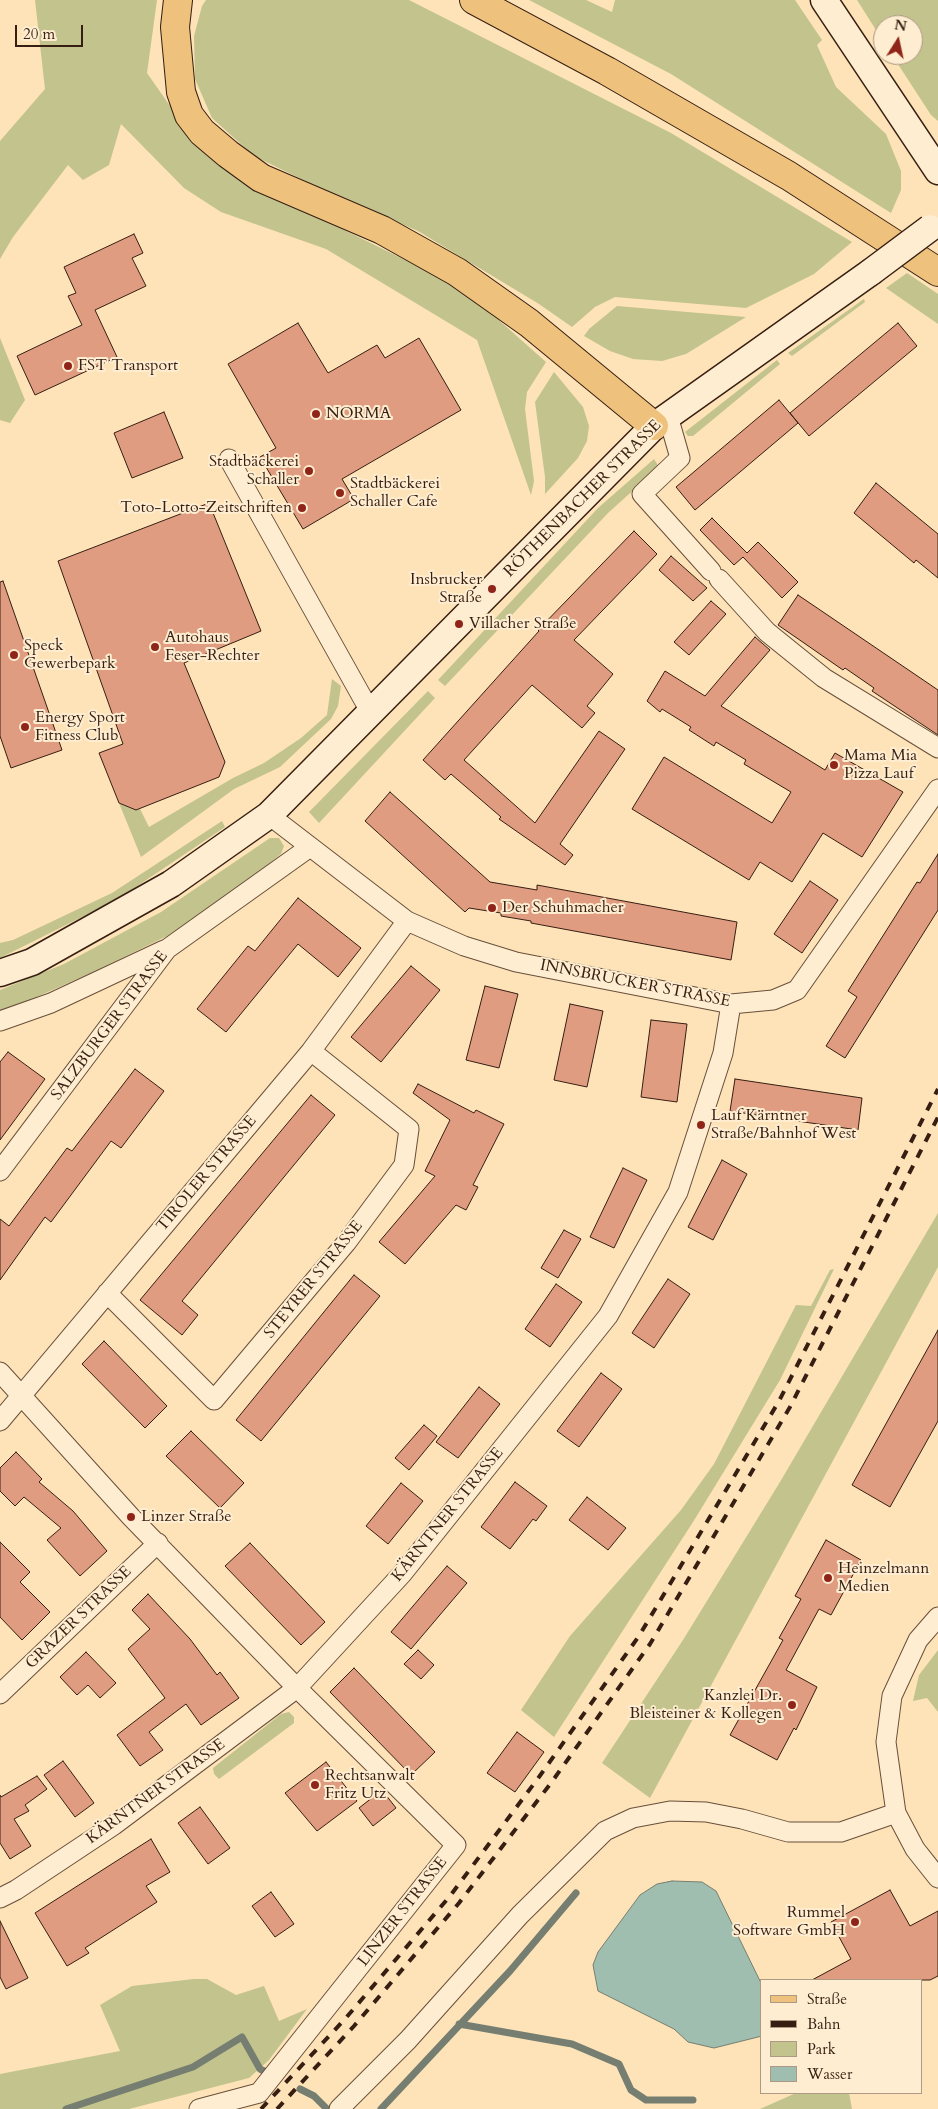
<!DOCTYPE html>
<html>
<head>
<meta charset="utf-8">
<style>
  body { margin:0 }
  #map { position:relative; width:938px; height:2109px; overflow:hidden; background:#fde3b7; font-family:Cardo,serif }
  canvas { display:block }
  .legend { position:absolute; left:760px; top:1979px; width:162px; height:115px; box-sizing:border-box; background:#feedd0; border:1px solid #ae9a84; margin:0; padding:6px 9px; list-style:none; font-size:15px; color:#371e12 }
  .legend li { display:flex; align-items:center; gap:10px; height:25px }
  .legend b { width:25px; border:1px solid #ae9a84 }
  .north { position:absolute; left:873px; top:15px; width:50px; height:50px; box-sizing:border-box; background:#feedd0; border:1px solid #ae9a84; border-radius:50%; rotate:10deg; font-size:14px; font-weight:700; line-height:20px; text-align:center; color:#371e12 }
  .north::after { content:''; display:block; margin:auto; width:18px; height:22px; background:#8f2418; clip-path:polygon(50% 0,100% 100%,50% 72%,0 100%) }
  .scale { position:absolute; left:15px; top:25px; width:68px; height:22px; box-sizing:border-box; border:2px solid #371e12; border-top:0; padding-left:6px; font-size:15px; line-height:18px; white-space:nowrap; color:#371e12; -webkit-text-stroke:4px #feedd0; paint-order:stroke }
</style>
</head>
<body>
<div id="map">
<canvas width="938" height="2109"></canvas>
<ul class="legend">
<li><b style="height:6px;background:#eec27c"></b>Straße</li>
<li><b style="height:6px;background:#371e12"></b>Bahn</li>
<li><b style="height:14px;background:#c2c38d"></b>Park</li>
<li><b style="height:14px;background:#9fbeaf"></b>Wasser</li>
</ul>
<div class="north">N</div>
<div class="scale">20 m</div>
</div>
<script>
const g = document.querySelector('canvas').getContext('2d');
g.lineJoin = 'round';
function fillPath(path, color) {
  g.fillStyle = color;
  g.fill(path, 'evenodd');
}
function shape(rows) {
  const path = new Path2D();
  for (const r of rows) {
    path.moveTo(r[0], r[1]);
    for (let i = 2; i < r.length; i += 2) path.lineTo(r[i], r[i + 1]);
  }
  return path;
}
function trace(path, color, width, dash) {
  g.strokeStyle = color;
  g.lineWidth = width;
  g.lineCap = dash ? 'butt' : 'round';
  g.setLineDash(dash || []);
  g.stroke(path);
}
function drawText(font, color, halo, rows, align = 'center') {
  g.font = font + ' Cardo,serif';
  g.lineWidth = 4;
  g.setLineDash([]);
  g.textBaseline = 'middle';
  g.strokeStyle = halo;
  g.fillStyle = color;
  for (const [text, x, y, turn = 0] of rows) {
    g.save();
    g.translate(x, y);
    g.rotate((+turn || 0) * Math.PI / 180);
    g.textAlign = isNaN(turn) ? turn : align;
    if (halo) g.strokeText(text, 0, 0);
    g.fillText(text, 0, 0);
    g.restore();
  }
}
fillPath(shape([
  [35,0,157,0,147,73,198,146,251,188,334,225,448,281,493,315,546,362,527,392,525,409,534,481,531,495,477,340,326,249,221,212,184,188,121,124,109,165,83,180,68,165,13,237,0,259,0,141,45,89],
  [206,0,409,0,671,133,852,242,814,274,746,308,615,297,595,307,572,327,539,304,418,231,334,195,254,156,212,118,195,79,194,36,202,6],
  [529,0,586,0,612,12,615,0,795,0,822,40,817,45,836,87,886,134,901,171,901,190,891,213,671,74],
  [857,0,938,0,938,121,931,115,892,55,913,55,913,25,883,25,883,41],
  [907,273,938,294,938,324,886,288],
  [864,299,865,302,792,356,788,353],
  [617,306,746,317,686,354,662,361,633,359,610,351,584,336,589,329],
  [0,338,25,400,10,423,0,420],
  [777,360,780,364,693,436,688,436,685,432],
  [554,372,583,407,589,426,587,441,578,458,545,494,545,477,535,402],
  [654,459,659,467,608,513,445,686,438,680,598,508],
  [332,679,341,686,338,706,331,719,280,767,234,789,141,857,119,803,136,810,140,809,149,827,233,778,264,763,301,738,327,715],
  [428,691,435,698,319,823,309,812],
  [222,821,225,827,118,899,0,958,0,943,13,940,112,893],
  [270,838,279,838,284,846,281,854,241,887,167,936,91,973,0,1013,0,990,64,964,161,912],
  [938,1213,938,1267,650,1798,602,1763,683,1640,780,1482],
  [834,1269,780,1380,693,1522,554,1737,521,1710,570,1636,681,1510,714,1464,796,1305,811,1306,830,1270],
  [938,1650,938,1712,927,1698,913,1701,919,1675],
  [289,1712,294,1717,294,1723,219,1779,214,1774,213,1768,281,1714],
  [194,1979,207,1979,236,1995,264,1986,279,2021,307,2009,269,2060,249,2078,129,2109,0,2109,0,2074,120,2051,100,2005,132,1986],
  [796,2093,849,2093,852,2109,760,2109]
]), '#c2c38d');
const water = shape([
  [672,1881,702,1882,716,1891,762,1985,762,2036,714,2048,688,2042,674,2029,598,1991,593,1965,598,1952,640,1895,657,1884,672,1881]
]);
fillPath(water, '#9fbeaf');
trace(water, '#757e70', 1);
trace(shape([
  [459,2024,572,2044,619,2064,631,2090,646,2100,693,2100],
  [300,2089,314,2096,327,2109],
  [66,2109,193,2067,242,2037,260,2069,272,2075],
  [381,2109,510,1971,576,1893]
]), '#757e70', 7);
const building = shape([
  [134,234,143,253,132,258,146,286,95,310,117,357,35,395,17,356,82,325,68,296,76,293,64,267,134,234],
  [298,323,328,373,377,345,385,358,419,338,461,410,342,479,354,499,303,529,260,457,276,448,228,364,298,323],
  [898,323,917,346,809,436,790,413,898,323],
  [779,400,798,423,695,510,676,487,779,400],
  [164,412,183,458,132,478,114,433,164,412],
  [876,483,938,534,938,578,916,560,914,563,854,513,876,483],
  [209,503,261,631,184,663,225,762,219,777,136,810,119,803,99,753,123,744,58,561,209,503],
  [712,518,747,553,758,542,798,582,782,598,743,557,734,565,700,530,712,518],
  [634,531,657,554,574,640,613,674,587,706,595,713,582,728,532,685,464,760,535,823,599,731,625,749,560,844,573,855,565,865,499,819,501,817,451,774,445,780,423,760,539,631,538,630,634,531],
  [671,556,707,588,693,601,659,570,671,556],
  [3,581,62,750,11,768,0,736,0,582,3,581],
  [798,595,938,690,938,735,872,691,874,688,845,668,843,670,778,625,798,595],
  [711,601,726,614,689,655,674,642,711,601],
  [755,637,770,650,721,706,825,770,835,753,903,792,862,857,823,833,792,882,760,862,749,880,632,809,664,757,772,823,791,792,744,764,746,760,716,742,714,746,689,730,691,727,662,709,660,712,647,701,665,671,705,696,755,637],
  [390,792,490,882,537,890,537,885,737,922,731,960,531,923,531,921,501,916,501,913,469,908,465,912,365,821,390,792],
  [938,854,938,910,845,1058,826,1046,857,997,848,991,917,882,920,883,938,854],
  [810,881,838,900,802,953,774,934,810,881],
  [298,898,361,948,338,977,298,944,226,1032,197,1009,248,946,255,951,298,898],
  [411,966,440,990,381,1062,351,1037,411,966],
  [485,986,518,994,499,1068,466,1060,485,986],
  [570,1004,603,1011,587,1087,554,1080,570,1004],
  [651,1020,687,1024,677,1102,641,1097,651,1020],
  [8,1052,45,1079,0,1140,0,1062,8,1052],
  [135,1069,164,1091,121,1148,111,1141,51,1222,45,1217,0,1280,0,1219,9,1226,67,1148,72,1151,135,1069],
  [735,1079,862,1098,858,1130,730,1111,735,1079],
  [418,1084,474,1113,476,1110,504,1124,473,1185,478,1187,466,1210,456,1205,405,1264,379,1242,435,1176,425,1171,450,1120,413,1093,418,1084],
  [311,1095,335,1115,182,1301,198,1315,182,1335,140,1300,311,1095],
  [722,1160,747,1174,713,1240,688,1227,722,1160],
  [623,1168,647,1180,614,1248,590,1237,623,1168],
  [564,1230,581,1239,558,1278,541,1268,564,1230],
  [354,1275,380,1296,261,1441,236,1420,354,1275],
  [668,1279,690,1294,654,1348,632,1333,668,1279],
  [556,1284,582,1302,550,1347,525,1329,556,1284],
  [938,1330,938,1421,890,1507,852,1485,938,1330],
  [104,1341,167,1406,145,1428,82,1364,104,1341],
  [601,1373,622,1389,579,1447,557,1431,601,1373],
  [479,1387,500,1404,458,1458,436,1442,479,1387],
  [424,1425,437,1436,409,1470,395,1458,424,1425],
  [191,1431,244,1483,220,1508,166,1456,191,1431],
  [16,1452,42,1479,39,1482,73,1511,107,1551,80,1576,47,1540,61,1528,24,1497,15,1506,0,1491,0,1468,16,1452],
  [515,1482,547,1506,536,1521,533,1519,510,1549,481,1527,515,1482],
  [401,1483,423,1501,388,1544,366,1526,401,1483],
  [587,1497,626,1528,608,1550,569,1520,587,1497],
  [826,1540,861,1560,831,1615,819,1609,786,1670,817,1687,796,1730,794,1728,777,1760,730,1735,783,1640,779,1638,801,1599,795,1596,826,1540],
  [0,1542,30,1572,20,1582,50,1612,22,1640,0,1617,0,1542],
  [250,1543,325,1622,301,1645,225,1566,250,1543],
  [447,1566,467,1583,411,1649,391,1632,447,1566],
  [148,1594,190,1639,217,1675,220,1672,239,1698,201,1725,186,1704,149,1732,163,1750,140,1766,117,1735,165,1698,128,1649,150,1629,132,1610,148,1594],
  [418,1650,434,1665,421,1679,404,1664,418,1650],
  [86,1652,116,1683,100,1698,88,1685,77,1695,60,1677,86,1652],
  [354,1668,435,1752,411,1775,330,1692,354,1668],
  [517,1732,544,1752,515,1792,487,1773,517,1732],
  [63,1761,94,1803,75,1817,44,1775,63,1761],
  [326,1762,357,1801,317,1831,285,1793,326,1762],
  [37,1776,47,1789,25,1805,29,1811,14,1819,31,1846,10,1859,0,1843,0,1795,1,1797,37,1776],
  [382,1790,396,1808,373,1826,359,1808,382,1790],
  [200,1807,230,1848,208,1864,178,1823,200,1807],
  [151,1839,170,1872,146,1886,157,1902,85,1948,89,1953,67,1966,35,1913,151,1839],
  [890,1890,910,1926,938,1911,938,1976,930,1980,812,1980,851,1959,831,1922,890,1890],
  [271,1892,294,1924,275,1937,252,1906,271,1892],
  [0,1921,28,1978,6,1989,0,1977,0,1921]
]);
fillPath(building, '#df9c81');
trace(building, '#371e12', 1);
const street = shape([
  [668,416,680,458,642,494,711,571],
  [229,459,371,713],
  [719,579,767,632,824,678,938,748],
  [269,815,407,921,464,946,516,962,731,1004,773,1000,797,990,938,789],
  [0,1021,51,1003,164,950],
  [0,1171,167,949,310,847],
  [107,1293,214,1400,346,1243,404,1165,409,1129,311,1051],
  [0,1372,131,1517,297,1688,456,1845,259,2093,199,2109],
  [0,1421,311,1051,407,921],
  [938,1617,918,1640,892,1696,886,1742,896,1813,915,1849,938,1878],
  [0,1694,158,1543],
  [0,1898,16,1890,114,1825,297,1688,402,1574,608,1316,678,1192,723,1053,731,1004],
  [339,2109,408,2040,520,1915,605,1831,633,1818,670,1811,706,1812,742,1819,788,1832,841,1832,896,1813]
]);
const secondary = shape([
  [824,0,938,171],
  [0,973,32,962,171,884,269,815,654,426,871,272]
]);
const primary = shape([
  [178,0,175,27,181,92,189,115,202,132,228,154,261,178,382,230,457,272,529,323,654,426],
  [474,0,607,71,789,176,938,272]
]);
trace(street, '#684f3b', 21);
trace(secondary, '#371e12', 29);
trace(primary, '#371e12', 30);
trace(street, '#feedd0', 19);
trace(secondary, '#feedd0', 26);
trace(primary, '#eec27c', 28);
trace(shape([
  [261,2109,345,2019,450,1896,539,1777,639,1636,779,1401,938,1089],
  [277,2109,354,2026,459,1903,551,1783,650,1644,790,1407,938,1117]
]), '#371e12', 4, [9, 9]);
const secondaryBridge = shape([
  [871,272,930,228]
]);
trace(secondaryBridge, '#371e12', 29, []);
trace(secondaryBridge, '#feedd0', 26);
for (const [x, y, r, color] of [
  [68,366,5,"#8f2418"],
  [316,414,5,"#8f2418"],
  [309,471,5,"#8f2418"],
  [340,493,5,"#8f2418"],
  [302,508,5,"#8f2418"],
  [492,589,5,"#8f2418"],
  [459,624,5,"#8f2418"],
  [155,647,5,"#8f2418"],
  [14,655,5,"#8f2418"],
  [25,727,5,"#8f2418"],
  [834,765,5,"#8f2418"],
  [492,908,5,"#8f2418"],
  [701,1125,5,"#8f2418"],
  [131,1517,5,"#8f2418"],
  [828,1578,5,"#8f2418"],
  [792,1705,5,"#8f2418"],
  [315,1785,5,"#8f2418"],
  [855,1922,5,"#8f2418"]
]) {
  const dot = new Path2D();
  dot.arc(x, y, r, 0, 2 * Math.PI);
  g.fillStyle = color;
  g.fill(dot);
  trace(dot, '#feedd0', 2);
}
drawText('16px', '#371e12', '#feedd0', [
  ["FST Transport",78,366],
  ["NORMA",326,414],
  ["Stadtbäckerei",299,462,"right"],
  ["Schaller",299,480,"right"],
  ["Stadtbäckerei",350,484],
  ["Schaller Cafe",350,502],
  ["Toto-Lotto-Zeitschriften",292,508,"right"],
  ["Insbrucker",482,580,"right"],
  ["Straße",482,598,"right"],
  ["Villacher Straße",469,624],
  ["Autohaus",165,638],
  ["Feser-Rechter",165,656],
  ["Speck",24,646],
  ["Gewerbepark",24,664],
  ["Energy Sport",35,718],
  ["Fitness Club",35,736],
  ["Mama Mia",844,756],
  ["Pizza Lauf",844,774],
  ["Der Schuhmacher",502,908],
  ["Lauf Kärntner",711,1116],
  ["Straße/Bahnhof West",711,1134],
  ["Linzer Straße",141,1517],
  ["Heinzelmann",838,1569],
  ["Medien",838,1587],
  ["Kanzlei Dr.",782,1696,"right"],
  ["Bleisteiner & Kollegen",782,1714,"right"],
  ["Rechtsanwalt",325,1776],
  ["Fritz Utz",325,1794],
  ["Rummel",845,1913,"right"],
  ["Software GmbH",845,1931,"right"]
], 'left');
drawText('16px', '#371e12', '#feedd0', [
  ["RÖTHENBACHER STRASSE",583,499,-45],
  ["INNSBRUCKER STRASSE",635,984,11],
  ["SALZBURGER STRASSE",110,1026,-53],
  ["TIROLER STRASSE",207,1174,-50],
  ["STEYRER STRASSE",314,1280,-51],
  ["KÄRNTNER STRASSE",448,1515,-51],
  ["GRAZER STRASSE",79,1618,-44],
  ["KÄRNTNER STRASSE",156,1792,-36],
  ["LINZER STRASSE",403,1912,-52]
]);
</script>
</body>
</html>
